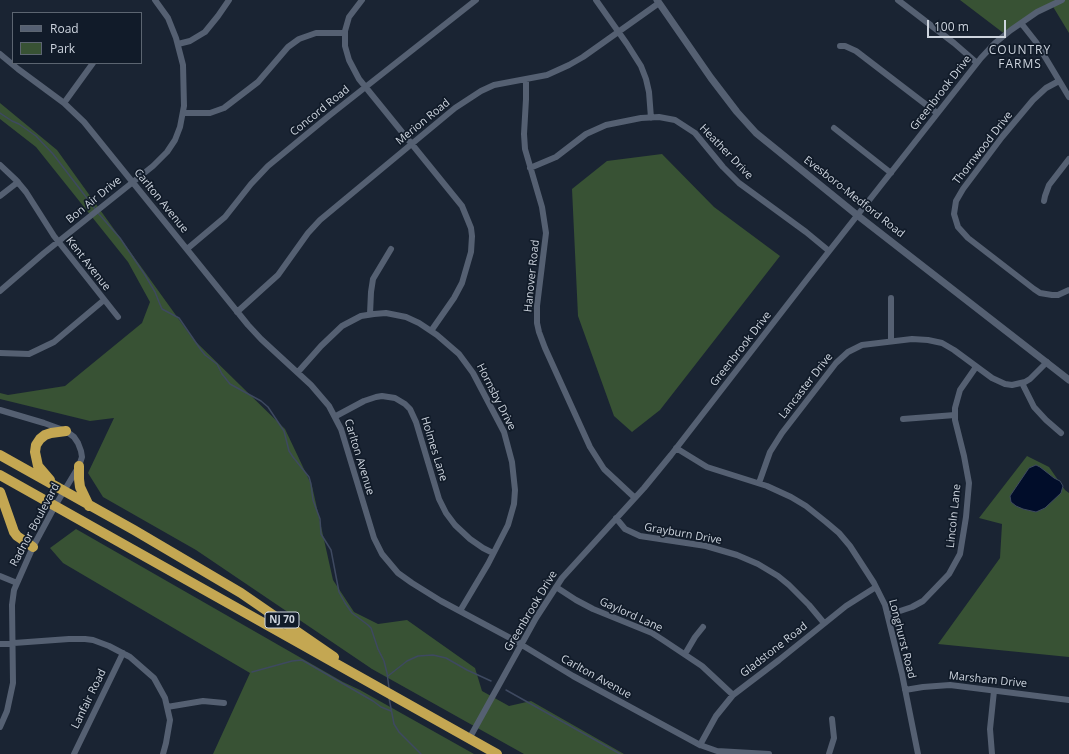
<!DOCTYPE html>
<html>
<head>
<meta charset="utf-8">
<style>
  body { margin:0 }
  #map { position:relative; width:1069px; height:754px; overflow:hidden; background:#1a2433; font-family:"Open Sans",sans-serif }
  canvas { display:block }
  .legend { position:absolute; left:12px; top:12px; width:130px; height:52px; box-sizing:border-box; background:#111b29; border:1px solid #5c6571; margin:0; padding:5px 7px; list-style:none; font-size:12px; color:#cdd4de }
  .legend li { display:flex; align-items:center; gap:8px; height:20px }
  .legend b { width:20px; border:1px solid #5c6571 }
  .scale { position:absolute; left:927px; top:20px; width:79px; height:18px; box-sizing:border-box; border:2px solid #cdd4de; border-top:0; padding-left:5px; font-size:12px; line-height:14px; white-space:nowrap; color:#cdd4de; -webkit-text-stroke:3px #111b29; paint-order:stroke }
</style>
</head>
<body>
<div id="map">
<canvas width="1069" height="754"></canvas>
<ul class="legend">
<li><b style="height:5px;background:#556072"></b>Road</li>
<li><b style="height:11px;background:#385234"></b>Park</li>
</ul>
<div class="scale">100 m</div>
</div>
<script>
const g = document.querySelector('canvas').getContext('2d');
g.lineJoin = 'round';
function fillPath(path, color) {
  g.fillStyle = color;
  g.fill(path, 'evenodd');
}
function shape(rows) {
  const path = new Path2D();
  for (const r of rows) {
    path.moveTo(r[0], r[1]);
    for (let i = 2; i < r.length; i += 2) path.lineTo(r[i], r[i + 1]);
  }
  return path;
}
function trace(path, color, width, dash) {
  g.strokeStyle = color;
  g.lineWidth = width;
  g.lineCap = dash ? 'butt' : 'round';
  g.setLineDash(dash || []);
  g.stroke(path);
}
function drawText(font, color, halo, rows, align = 'center') {
  g.font = font + ' "Open Sans",sans-serif';
  g.lineWidth = 3.5;
  g.setLineDash([]);
  g.textBaseline = 'middle';
  g.strokeStyle = halo;
  g.fillStyle = color;
  for (const [text, x, y, turn = 0] of rows) {
    g.save();
    g.translate(x, y);
    g.rotate((+turn || 0) * Math.PI / 180);
    g.textAlign = isNaN(turn) ? turn : align;
    if (halo) g.strokeText(text, 0, 0);
    g.fillText(text, 0, 0);
    g.restore();
  }
}
fillPath(shape([
  [960,0,1069,0,1069,33,1052,5,1006,35],
  [0,103,57,150,193,339,285,429,312,486,333,580,354,612,378,624,407,620,475,668,482,691,509,706,531,701,624,754,524,754,372,669,196,550,103,497,88,473,114,418,90,421,0,399,0,393,8,395,65,386,142,323,150,302,128,262,36,147,0,119],
  [662,154,714,207,780,256,660,410,632,432,614,416,578,316,572,189,607,161],
  [1027,456,1049,467,1065,490,1069,493,1069,657,938,644,1000,558,1002,524,979,518],
  [76,529,343,682,360,690,474,754,213,754,250,673,63,563,50,548]
]), '#385234');
const water = shape([
  [1036,465,1040,467,1054,478,1060,481,1063,486,1061,493,1045,508,1036,512,1023,509,1016,506,1011,502,1010,496,1029,468,1036,465]
]);
fillPath(water, '#010d2a');
trace(water, '#3e4960', 1);
trace(shape([
  [0,113,12,121,19,124,36,136,53,154,96,210],
  [98,213,120,238,145,275,155,292,159,302,162,309,179,318,201,350,205,355,217,364,222,374,230,384,261,401,268,407,284,431,289,451,293,457,309,477,311,484,313,500,320,519,321,534,331,550,339,592,345,603,352,613,368,625,371,628,378,649,384,661,387,673,389,688],
  [252,672,292,661,302,660,373,701,381,707,391,711],
  [388,676,407,661,418,656,433,655,446,658,467,670,491,681],
  [506,690,620,754],
  [389,698,394,724,399,732,421,754]
]), '#3e4960', 1.5);
trace(shape([
  [362,0,349,17,345,31,345,46,349,60,359,79,462,206,471,228,472,236,471,252,462,283,454,298,431,331],
  [596,0,627,44,641,66,646,79,649,92,651,118],
  [898,0,954,43,977,63],
  [1021,23,1036,42,1069,97],
  [178,44,190,41,205,32,218,16,229,0],
  [840,46,845,46,856,51,937,113],
  [0,54,18,69,64,103,84,122,248,325,261,339,311,385,329,406,341,429,374,538,382,554,398,573,412,583,441,601,512,639,573,676,700,745,717,751,769,754],
  [526,79,526,99,524,134,525,149,542,207,546,233,537,306,537,323,539,332,545,348,590,447,604,469,635,498],
  [1059,81,1046,88,1033,100,1002,137,963,189,956,201,954,214,958,227,968,238,1034,289,1040,293,1052,295,1058,295,1069,290],
  [64,103,93,63],
  [183,113,210,113,224,108,258,82,288,47,299,39,316,33,345,33],
  [834,128,891,173],
  [0,165,16,180,26,192,54,236,118,317],
  [530,168,556,157,586,134,606,125,641,118,659,117,675,120,695,133,723,167,739,183,806,232,829,251],
  [0,196,18,182],
  [1044,201,1045,196,1049,185,1069,159],
  [187,249,225,217,251,184,268,166,330,115,476,0],
  [0,291,44,253,153,166,167,152,175,140,180,127,184,106,183,65,176,38,168,18,155,0],
  [891,298,891,341],
  [237,312,278,275,308,233,320,220,455,108,481,91,494,85,547,75,569,65,583,57,659,3],
  [370,314,371,292,373,279,391,249],
  [0,353,29,354,54,342,104,300],
  [298,372,321,346,342,326,361,316,374,314,386,313,406,317,419,323,437,335,459,354,473,373,504,432,512,462,515,490,514,504,508,525,488,564,460,611],
  [1022,383,1034,407,1046,420,1061,433],
  [0,410,44,423,66,431,74,437,78,443,81,451,82,457,79,466,55,506,33,547,14,590,12,605,13,683,7,711,0,727],
  [336,416,364,401,376,397,382,396,395,398,405,404,410,409,416,422,439,499,446,513,455,525,470,539,483,548,493,553],
  [903,419,955,415],
  [676,448,707,467,767,486,791,497,806,506,826,522,839,533,850,546,874,583,885,605,902,674,918,754],
  [759,483,770,452,782,433,836,363,848,352,862,345,912,339,928,340,942,343,954,350,992,378,1005,384,1012,385,1025,382,1030,379,1047,362],
  [616,518,625,529,640,536,706,546,737,555,758,564,778,576,789,585,809,605,824,623],
  [0,576,17,583],
  [556,587,576,600,593,609,652,633,663,640,702,666,733,695],
  [888,615,912,607,923,601,949,574,960,554,966,517,969,483,964,456,955,420,955,408,960,390,976,367],
  [0,644,69,639,85,639,93,640,109,646,130,657,154,678,165,698,170,720,166,743,163,754],
  [685,654,695,637,703,627],
  [905,690,923,687,950,685,1069,700],
  [167,707,203,701,224,703],
  [469,739,536,618,562,578,644,488,671,455,808,278,981,58,995,43,1011,30,1037,12,1062,0],
  [700,745,716,716,733,695,779,660,846,606,876,587],
  [74,754,123,653],
  [829,754,834,738,832,719],
  [992,754,990,729,994,691]
]), '#556072', 6);
trace(shape([
  [657,0,711,78,737,112,756,133,857,215,1069,380]
]), '#556072', 7);
trace(shape([
  [0,455,134,530,241,593,334,657],
  [79,466,79,479,80,487,89,506],
  [0,475,497,754],
  [50,480,38,466,35,452,36,445,40,439,45,435,51,433,66,431],
  [0,492,14,532,17,536,33,547]
]), '#c4a752', 10);
for (const [x, y, w] of [
  [282,620,34]
]) {
  const box = new Path2D();
  box.roundRect(x - w / 2, y - 8, w, 16, 3);
  g.fillStyle = '#111b29';
  g.fill(box);
  trace(box, '#cdd4de', 1);
}
drawText('bold 10px', '#cdd4de', null, [
  ["NJ 70",282,620]
]);
drawText('11px', '#cdd4de', '#111b29', [
  ["Greenbrook Drive",941,93,-52],
  ["Concord Road",320,111,-39],
  ["Merion Road",423,122,-39],
  ["Thornwood Drive",983,148,-52],
  ["Heather Drive",726,152,46],
  ["Evesboro-Medford Road",854,197,38],
  ["Bon Air Drive",94,200,-39],
  ["Carlton Avenue",161,201,51],
  ["Kent Avenue",88,264,52],
  ["Hanover Road",532,276,-84],
  ["Greenbrook Drive",741,349,-52],
  ["Lancaster Drive",806,386,-52],
  ["Hornsby Drive",496,397,63],
  ["Holmes Lane",434,449,73],
  ["Carlton Avenue",359,457,73],
  ["Lincoln Lane",954,516,-84],
  ["Radnor Boulevard",35,525,-62],
  ["Grayburn Drive",683,534,10],
  ["Greenbrook Drive",531,611,-59],
  ["Gaylord Lane",631,615,24],
  ["Longhurst Road",902,639,76],
  ["Gladstone Road",774,650,-38],
  ["Carlton Avenue",596,677,29],
  ["Marsham Drive",988,680,6],
  ["Lanfair Road",89,699,-64]
]);
g.letterSpacing = '1px';
drawText('12px', '#cdd4de', '#111b29', [
  ["COUNTRY",1020,51],
  ["FARMS",1020,65]
]);
g.letterSpacing = '0px';
</script>
</body>
</html>
